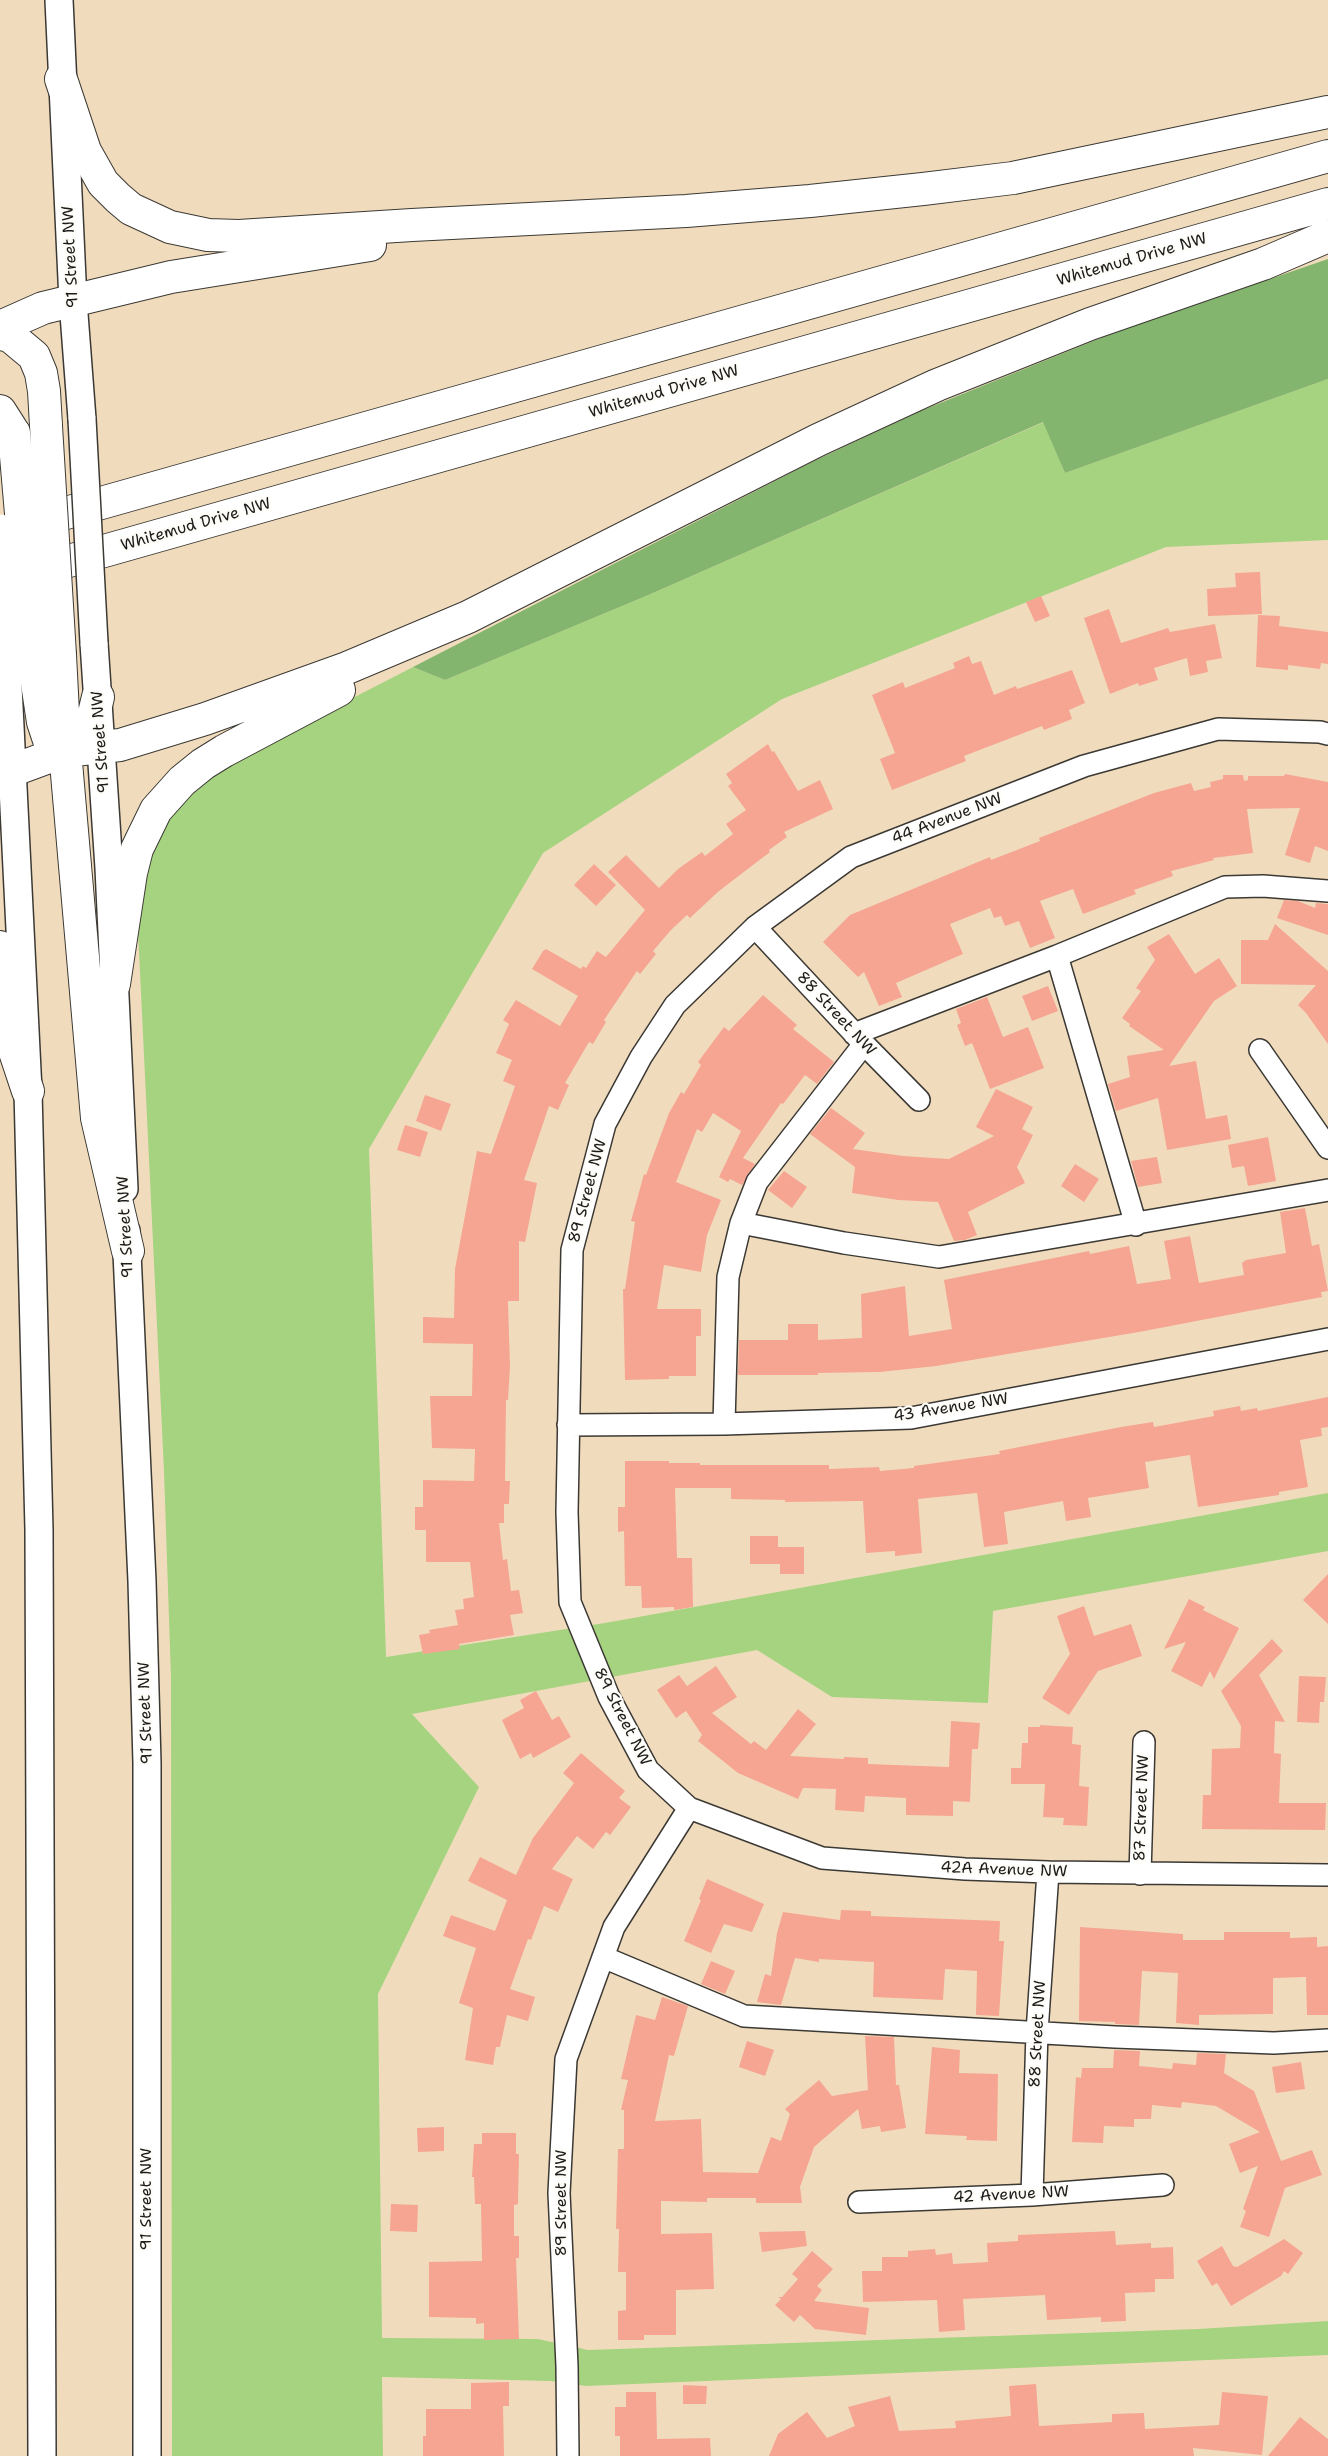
<!DOCTYPE html>
<html>
<head>
<meta charset="utf-8">
<style>
  body { margin:0 }
  canvas { display:block; background:#f0dcbc }
</style>
</head>
<body>
<canvas width="1328" height="2456"></canvas>
<script>
const g = document.querySelector('canvas').getContext('2d');
g.lineJoin = 'round';
function fillPath(path, color) {
  g.fillStyle = color;
  g.fill(path, 'evenodd');
}
function shape(rows) {
  const path = new Path2D();
  for (const r of rows) {
    path.moveTo(r[0], r[1]);
    for (let i = 2; i < r.length; i += 2) path.lineTo(r[i], r[i + 1]);
  }
  return path;
}
function trace(path, color, width, dash) {
  g.strokeStyle = color;
  g.lineWidth = width;
  g.lineCap = dash ? 'butt' : 'round';
  g.setLineDash(dash || []);
  g.stroke(path);
}
function drawText(font, color, halo, rows, align = 'center') {
  g.font = font + ' "Shantell Sans",sans-serif';
  g.lineWidth = 4.5;
  g.setLineDash([]);
  g.textBaseline = 'middle';
  g.strokeStyle = halo;
  g.fillStyle = color;
  for (const [text, x, y, turn = 0] of rows) {
    g.save();
    g.translate(x, y);
    g.rotate((+turn || 0) * Math.PI / 180);
    g.textAlign = isNaN(turn) ? turn : align;
    if (halo) g.strokeText(text, 0, 0);
    g.fillText(text, 0, 0);
    g.restore();
  }
}
fillPath(shape([
  [1328,379,1328,540,1166,547,782,699,543,853,369,1149,386,1657,605,1623,1328,1493,1328,1551,993,1611,988,1703,832,1697,757,1650,412,1714,479,1787,378,1994,382,2338,538,2339,588,2350,1198,2329,1328,2321,1328,2355,586,2386,551,2381,382,2377,383,2456,172,2456,171,1678,164,1471,137,910,147,854,185,793,246,753,413,667,445,680,646,596,1044,422,1065,473]
]), '#a6d380');
fillPath(shape([
  [1328,259,1328,379,1065,473,1043,422,646,596,445,680,413,667,812,462,918,412,1113,333]
]), '#84b56e');
fillPath(shape([
  [1260,572,1262,614,1208,616,1207,589,1236,587,1235,573],
  [1041,596,1050,616,1035,622,1026,602],
  [1109,609,1121,643,1168,628,1170,632,1215,624,1222,658,1206,661,1208,672,1190,676,1187,658,1154,668,1158,680,1139,686,1138,683,1110,694,1084,618],
  [1258,615,1280,616,1279,626,1328,632,1328,664,1321,663,1320,669,1288,665,1288,670,1256,667],
  [969,656,972,664,981,661,994,695,1016,686,1017,689,1072,670,1085,703,1069,710,1072,719,1044,730,1042,726,964,756,966,761,892,790,880,759,895,753,872,695,903,682,905,688,955,668,953,663],
  [768,744,772,752,774,751,798,791,820,780,833,809,784,832,787,837,769,850,770,852,719,891,690,918,687,915,671,930,653,951,656,954,640,974,637,971,604,1020,606,1022,593,1044,589,1042,565,1083,569,1085,558,1110,549,1106,524,1180,537,1183,525,1242,519,1241,519,1301,508,1301,510,1367,508,1400,506,1400,505,1481,510,1481,509,1504,504,1504,504,1523,499,1523,503,1560,507,1559,511,1591,519,1590,523,1613,510,1615,514,1635,459,1644,460,1649,423,1654,419,1635,430,1633,429,1630,458,1625,455,1610,464,1609,463,1599,474,1597,470,1562,426,1562,426,1530,415,1530,415,1507,423,1507,423,1480,474,1481,475,1449,432,1448,430,1396,472,1396,473,1344,423,1343,423,1317,454,1318,455,1269,477,1151,491,1154,515,1086,503,1081,512,1060,496,1053,509,1024,503,1020,516,1000,560,1026,578,996,532,969,543,951,546,949,581,969,583,966,586,968,597,951,606,957,645,910,608,872,626,855,659,888,678,869,702,852,705,856,733,834,726,824,746,810,728,786,732,783,726,774],
  [1285,774,1328,782,1328,851,1315,846,1310,863,1285,855,1300,808,1247,809,1253,853,1213,858,1214,860,1171,871,1173,876,1134,890,1136,894,1083,914,1073,889,1040,901,1055,938,1030,948,1019,921,1005,926,1001,916,994,918,990,908,950,924,963,954,896,983,902,997,879,1006,864,972,858,977,823,942,850,915,990,857,991,860,1040,841,1039,838,1154,793,1191,783,1194,791,1211,787,1210,782,1223,779,1223,775,1243,775,1244,781,1248,780,1248,776,1284,776],
  [594,864,616,885,596,906,574,885],
  [1284,900,1298,901,1315,908,1316,903,1328,904,1328,935,1277,918],
  [1275,924,1328,971,1328,1044,1306,1013,1298,1005,1316,985,1241,984,1241,940,1268,940],
  [1169,934,1195,974,1219,958,1237,986,1214,1001,1169,1066,1196,1061,1206,1119,1227,1115,1231,1139,1167,1150,1158,1098,1116,1111,1108,1084,1130,1077,1127,1056,1164,1050,1129,1026,1130,1024,1122,1018,1141,991,1136,988,1155,960,1147,947],
  [1048,986,1058,1011,1032,1021,1022,996],
  [763,995,797,1025,793,1029,834,1062,817,1084,805,1075,783,1104,781,1103,743,1158,755,1164,742,1185,730,1179,728,1182,719,1177,741,1131,713,1113,702,1132,697,1129,676,1182,721,1200,707,1235,701,1272,664,1265,657,1309,701,1309,701,1336,696,1336,696,1376,669,1376,669,1379,625,1380,623,1289,625,1289,635,1222,631,1221,644,1174,646,1175,669,1113,681,1092,684,1094,701,1065,698,1062,724,1027,729,1031],
  [987,997,1003,1037,1028,1027,1044,1068,990,1089,972,1043,965,1046,957,1025,961,1023,956,1009],
  [996,1089,1033,1107,1022,1129,1033,1135,1017,1167,1025,1183,968,1212,977,1235,965,1240,954,1241,938,1202,898,1200,852,1193,855,1167,810,1134,831,1108,865,1133,853,1149,903,1156,949,1159,994,1136,976,1127],
  [425,1095,451,1104,441,1131,416,1121],
  [405,1125,428,1132,420,1157,397,1150],
  [1268,1137,1276,1181,1248,1186,1244,1166,1232,1168,1228,1145],
  [1157,1157,1162,1183,1138,1187,1131,1161],
  [1075,1164,1099,1179,1084,1202,1061,1186],
  [784,1171,807,1187,792,1208,768,1190],
  [1305,1208,1312,1246,1319,1244,1328,1291,1321,1292,1322,1297,1139,1332,936,1366,880,1372,818,1373,818,1375,738,1375,739,1340,788,1340,788,1324,818,1324,818,1340,862,1338,861,1294,905,1286,909,1336,952,1329,944,1280,1089,1251,1090,1254,1129,1246,1137,1284,1171,1279,1164,1241,1190,1236,1199,1283,1244,1275,1242,1263,1246,1260,1286,1253,1280,1212],
  [1328,1397,1328,1427,1321,1428,1322,1436,1300,1440,1308,1487,1279,1492,1279,1495,1198,1507,1190,1455,1145,1462,1149,1488,1088,1498,1091,1517,1066,1521,1063,1501,1004,1512,1008,1544,984,1547,977,1493,918,1499,922,1553,895,1556,895,1551,866,1553,863,1501,785,1502,785,1500,731,1499,731,1488,675,1488,677,1558,692,1558,693,1607,674,1610,674,1607,642,1608,641,1586,625,1586,624,1531,618,1532,618,1507,625,1507,625,1461,669,1461,669,1463,700,1463,700,1465,829,1465,829,1469,879,1467,880,1471,914,1468,914,1466,1000,1454,999,1451,1121,1427,1153,1422,1154,1427,1214,1416,1213,1411,1240,1406,1241,1411,1257,1408,1258,1411],
  [750,1536,778,1536,778,1547,804,1547,804,1574,780,1574,780,1564,750,1564],
  [1328,1574,1328,1624,1303,1600],
  [1189,1599,1205,1607,1203,1610,1239,1628,1214,1679,1210,1671,1202,1687,1171,1671,1186,1642,1164,1649],
  [1084,1606,1094,1636,1131,1624,1142,1656,1098,1671,1069,1715,1042,1698,1070,1654,1057,1616],
  [1272,1639,1283,1651,1259,1675,1285,1722,1275,1721,1274,1753,1281,1754,1279,1803,1326,1803,1325,1830,1202,1829,1203,1795,1211,1795,1212,1749,1240,1748,1241,1726,1221,1691],
  [716,1666,737,1697,712,1713,751,1744,754,1741,766,1750,798,1709,816,1724,790,1756,844,1759,844,1757,868,1758,868,1764,949,1767,951,1721,980,1723,978,1749,972,1749,970,1802,953,1801,953,1816,906,1815,906,1798,865,1796,864,1812,835,1810,836,1789,803,1788,798,1799,738,1773,698,1741,702,1735,686,1711,676,1718,657,1690,679,1675,687,1686],
  [1299,1676,1326,1677,1324,1702,1320,1702,1319,1723,1297,1722],
  [536,1691,552,1720,559,1716,571,1737,533,1758,531,1753,520,1759,502,1720,524,1708,520,1700],
  [1040,1725,1073,1727,1072,1744,1081,1745,1079,1786,1089,1787,1087,1826,1063,1825,1064,1818,1043,1817,1045,1784,1011,1784,1011,1768,1021,1768,1022,1743,1028,1743,1028,1727,1040,1727],
  [581,1753,625,1791,619,1798,631,1807,610,1835,606,1832,593,1849,577,1836,552,1869,573,1879,558,1912,544,1906,531,1940,528,1939,510,1989,535,1997,528,2021,507,2015,500,2047,496,2047,493,2065,465,2060,473,2008,459,2003,476,1948,443,1936,451,1915,495,1931,507,1900,468,1881,480,1857,516,1875,533,1838,574,1783,563,1773],
  [707,1879,764,1904,752,1932,724,1924,711,1953,684,1941,701,1900,699,1899],
  [841,1910,871,1911,871,1916,1000,1921,999,1941,1004,1941,999,2016,976,2015,977,1971,945,1969,943,2000,873,1997,874,1962,819,1959,819,1962,795,1958,781,2005,757,2002,765,1974,771,1976,777,1933,783,1912,840,1920],
  [1080,1927,1183,1934,1183,1940,1224,1940,1224,1932,1290,1932,1290,1938,1317,1937,1317,1947,1328,1946,1328,2015,1307,2015,1306,1977,1273,1978,1273,2014,1199,2015,1199,2025,1176,2023,1178,1973,1142,1971,1139,2025,1115,2024,1115,2022,1079,2021],
  [711,1961,735,1971,725,1994,701,1984],
  [662,1997,688,2006,674,2056,669,2055,655,2121,701,2119,703,2172,758,2173,771,2137,781,2141,790,2114,785,2109,819,2080,832,2096,868,2090,865,2036,894,2037,896,2085,899,2085,906,2128,881,2132,880,2126,862,2129,858,2109,814,2147,800,2187,802,2203,756,2203,756,2198,707,2198,707,2202,661,2201,661,2234,712,2233,714,2289,676,2290,676,2335,644,2335,644,2340,618,2340,618,2311,626,2310,626,2272,618,2272,619,2229,616,2229,618,2149,624,2149,624,2110,621,2110,628,2080,621,2079,636,2015,655,2020],
  [747,2041,774,2050,765,2076,739,2067],
  [932,2047,960,2050,959,2073,998,2074,997,2141,966,2140,967,2136,925,2134],
  [1114,2050,1140,2051,1139,2066,1172,2069,1173,2063,1196,2065,1197,2053,1226,2054,1224,2073,1254,2091,1281,2161,1312,2150,1322,2175,1285,2188,1269,2237,1240,2227,1246,2211,1243,2209,1258,2166,1240,2173,1229,2144,1260,2132,1216,2106,1182,2102,1181,2108,1152,2105,1151,2119,1134,2119,1134,2127,1104,2126,1103,2143,1072,2142,1076,2077,1081,2078,1082,2068,1113,2068],
  [1301,2062,1305,2089,1276,2093,1272,2067],
  [444,2127,444,2151,418,2152,417,2128],
  [482,2133,516,2133,516,2154,519,2154,518,2204,514,2205,514,2236,519,2236,519,2258,516,2258,519,2339,484,2340,484,2323,476,2324,476,2318,429,2317,429,2262,482,2261,481,2204,475,2204,474,2177,472,2177,474,2144,482,2144],
  [391,2204,418,2205,417,2232,390,2231],
  [805,2231,807,2246,762,2252,759,2232],
  [1115,2231,1116,2245,1151,2243,1151,2248,1173,2247,1174,2279,1155,2279,1155,2292,1125,2293,1126,2321,1101,2322,1101,2317,1047,2320,1045,2295,963,2299,965,2330,939,2332,937,2300,863,2302,862,2271,882,2271,882,2257,908,2257,908,2251,935,2249,936,2255,952,2253,953,2264,988,2262,987,2243,1018,2241,1018,2235],
  [1284,2239,1303,2253,1288,2274,1284,2271,1281,2276,1231,2306,1217,2283,1212,2286,1197,2261,1222,2246,1233,2266,1237,2267],
  [812,2251,833,2269,817,2286,822,2290,814,2301,869,2308,866,2335,815,2329,800,2315,794,2322,775,2305,781,2299,778,2297,782,2297,798,2279,792,2274],
  [509,2382,509,2406,503,2406,504,2456,423,2456,423,2436,426,2436,426,2409,471,2409,471,2383],
  [1036,2384,1039,2426,1112,2422,1112,2414,1144,2413,1145,2429,1219,2425,1222,2392,1268,2396,1262,2455,1193,2448,1194,2456,769,2456,778,2434,807,2412,827,2438,855,2426,848,2407,890,2396,899,2431,956,2428,955,2421,1011,2416,1009,2386],
  [683,2385,707,2386,706,2404,683,2404],
  [626,2392,656,2392,657,2439,710,2438,711,2456,620,2456,620,2436,615,2436,615,2407,626,2407],
  [1300,2417,1328,2439,1328,2456,1268,2456]
]), '#f6a593');
const minor = shape([
  [1328,734,1320,732,1218,729,1084,766,851,857,755,927,675,1005,641,1057,605,1124,572,1250,567,1512,570,1602,609,1697,648,1770,689,1808,822,1858,965,1869,1048,1872,1328,1875],
  [755,927,864,1044,919,1100],
  [1057,956,1225,887,1263,886,1328,891],
  [854,1034,1057,956,1136,1225],
  [1260,1050,1328,1148],
  [741,1223,757,1182,864,1044],
  [724,1424,728,1277,741,1223,844,1243,939,1257,1328,1190],
  [568,1425,724,1424,911,1418,1328,1339],
  [1140,1874,1144,1742],
  [603,1957,744,2016,1115,2037,1274,2043,1328,2040],
  [1032,2195,1037,2032,1048,1872],
  [859,2202,1032,2195,1163,2185],
  [568,2456,567,2366,559,2193,566,2059,614,1927,689,1808]
]);
const major = shape([
  [59,0,73,301,82,419],
  [94,643,109,868,124,1189],
  [7,666,28,1091,39,1530,42,2456],
  [126,1231,142,1581,147,1763,147,2456]
]);
const highway = shape([
  [61,79,85,151,103,183,118,198,131,209,170,227,208,235,239,236,412,225,686,211,810,201,923,189,1013,178,1328,112],
  [0,327,43,308,171,277,370,245],
  [0,334,10,336,34,356,41,373,44,391,46,426],
  [0,411,14,433],
  [27,524,1328,156],
  [30,572,1328,204],
  [60,655,65,751,97,1118,128,1251],
  [34,663,43,722,50,743,56,747],
  [65,751,83,736,92,722,98,697],
  [0,775,65,751,120,745,205,719,347,668,468,617,818,440,937,385,1090,324,1263,264,1328,236],
  [0,947,5,970,10,1037,28,1091],
  [114,984,131,873,137,849,156,810,182,781,203,764,224,751,339,690]
]);
trace(minor, '#3c3934', 24);
trace(major, '#3c3934', 30);
trace(highway, '#3c3934', 34);
trace(minor, '#fff', 21);
trace(major, '#fff', 27);
trace(highway, '#fff', 32);
const majorBridge = shape([
  [82,419,94,643],
  [0,528,7,666]
]);
const highwayBridge = shape([
  [46,426,60,655],
  [14,433,34,663]
]);
trace(majorBridge, '#3c3934', 30, []);
trace(highwayBridge, '#3c3934', 34, []);
trace(majorBridge, '#fff', 27);
trace(highwayBridge, '#fff', 32);
drawText('16px', '#1c1c1c', '#fdfcf7', [
  ["91 Street NW",71,257,-93],
  ["Whitemud Drive NW",1132,260,-16],
  ["Whitemud Drive NW",664,392,-16],
  ["Whitemud Drive NW",196,525,-16],
  ["91 Street NW",101,742,-94],
  ["44 Avenue NW",947,819,-21],
  ["88 Street NW",836,1014,47],
  ["89 Street NW",588,1191,-75],
  ["91 Street NW",126,1227,-93],
  ["43 Avenue NW",951,1408,-9],
  ["91 Street NW",146,1713,-92],
  ["89 Street NW",622,1717,63],
  ["87 Street NW",1142,1808,-88],
  ["42A Avenue NW",1004,1870,2],
  ["88 Street NW",1038,2034,-87],
  ["42 Avenue NW",1011,2195,-3],
  ["91 Street NW",147,2199,-90],
  ["89 Street NW",562,2203,-90]
]);
</script>
</body>
</html>
